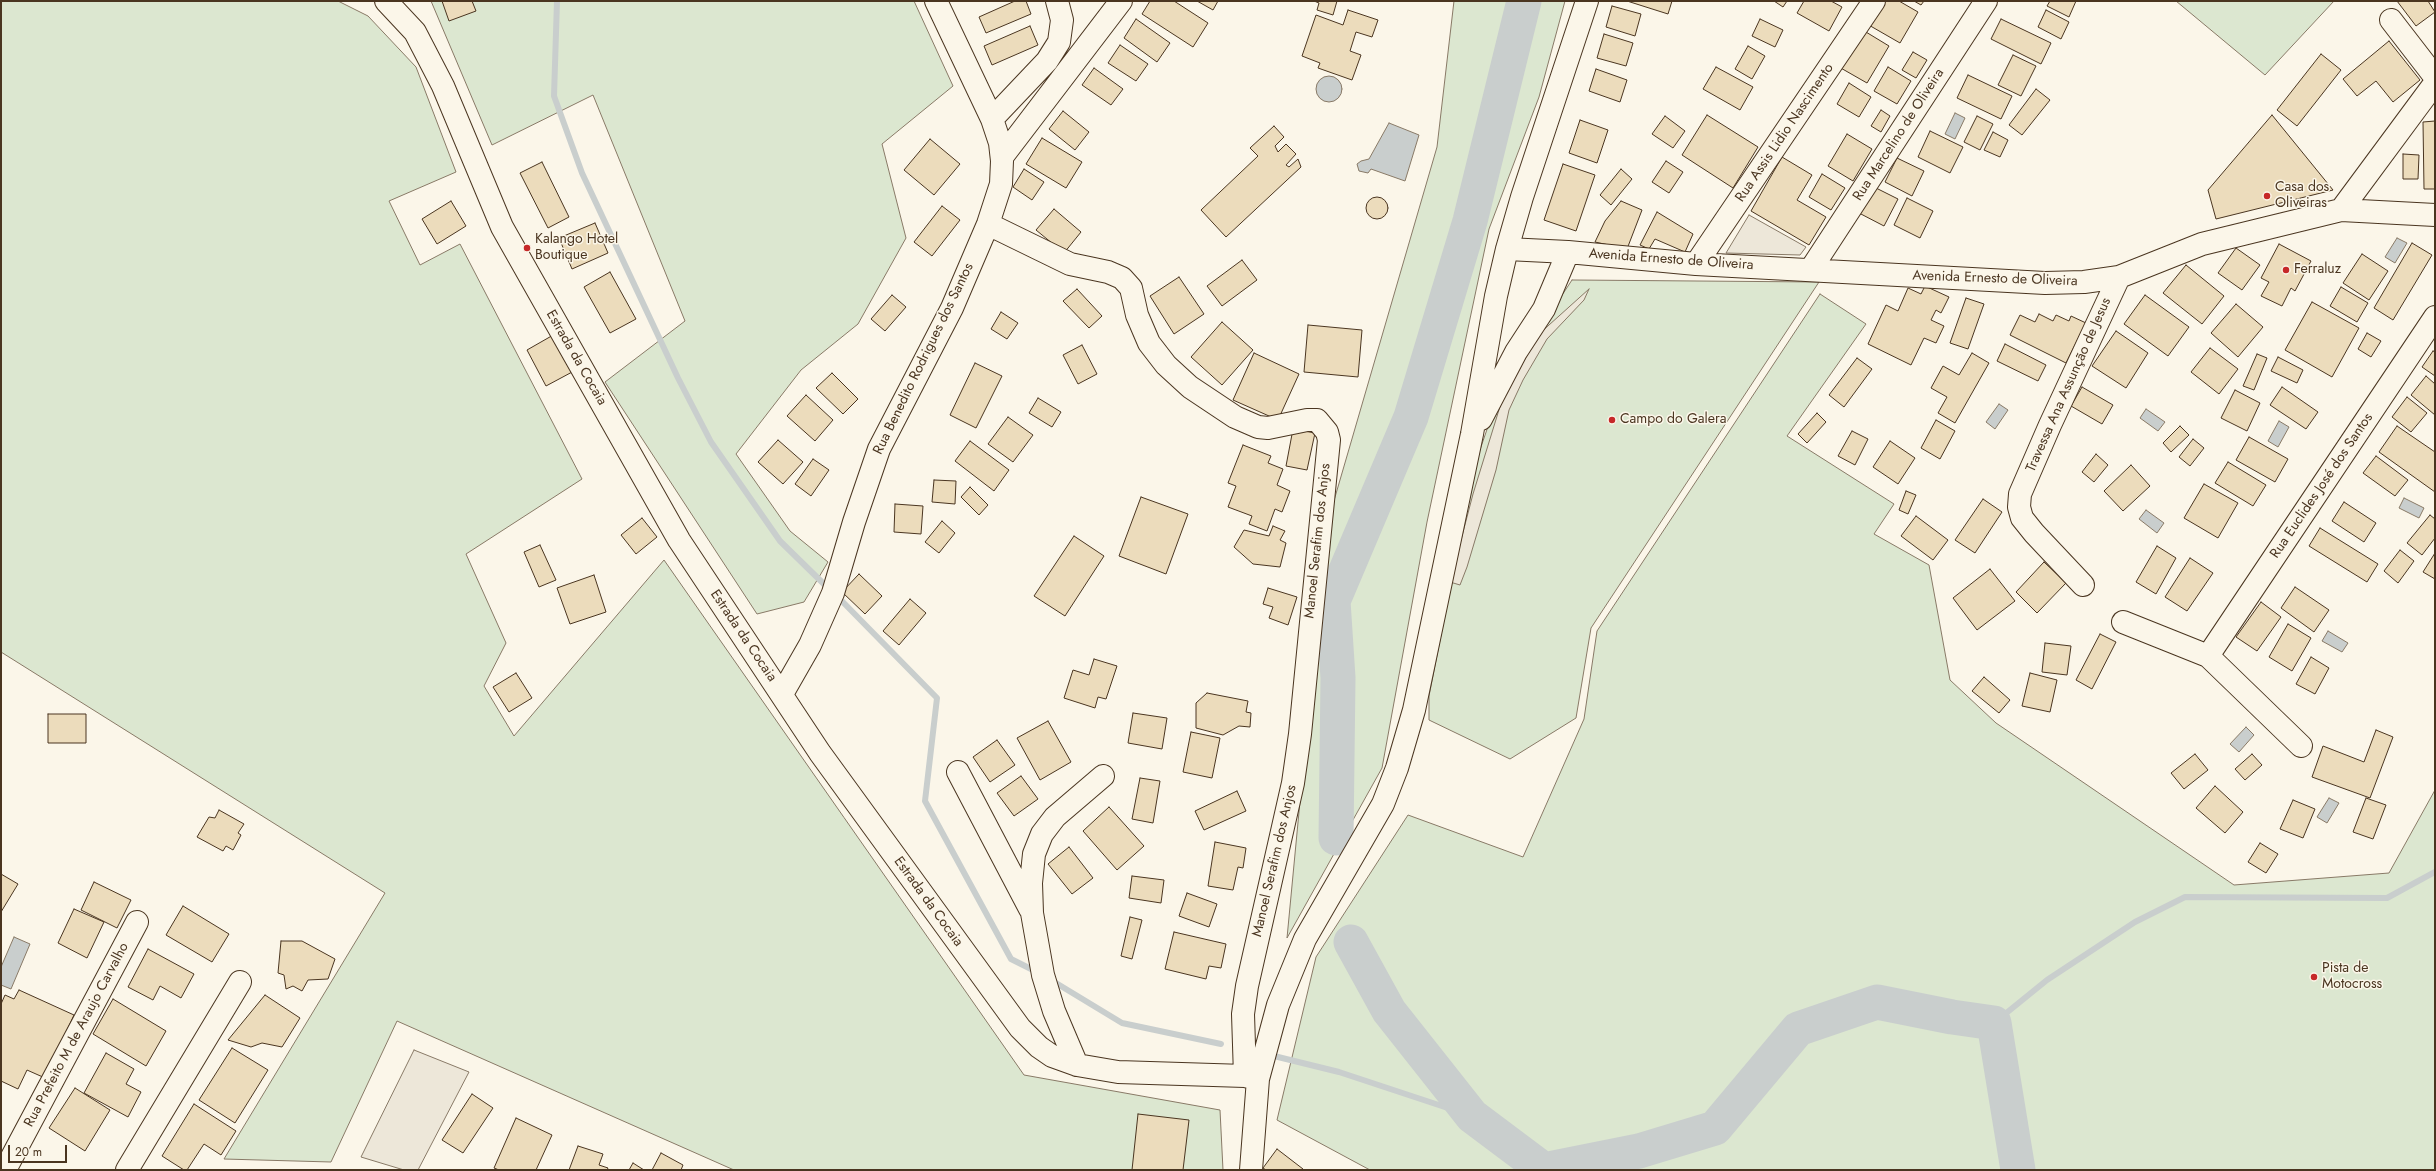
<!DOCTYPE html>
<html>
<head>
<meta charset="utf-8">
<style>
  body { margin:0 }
  #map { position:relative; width:2436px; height:1171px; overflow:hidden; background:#fbf6e9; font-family:Jost,sans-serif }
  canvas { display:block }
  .frame { position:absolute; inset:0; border:2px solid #4a3520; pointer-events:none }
  .scale { position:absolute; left:8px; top:1145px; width:59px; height:18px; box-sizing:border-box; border:2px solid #4a3520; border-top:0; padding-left:5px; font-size:12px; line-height:14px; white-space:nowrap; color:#4a3520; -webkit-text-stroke:3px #fbf6e9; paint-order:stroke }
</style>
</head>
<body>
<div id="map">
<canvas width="2436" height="1171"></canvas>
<div class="frame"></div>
<div class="scale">20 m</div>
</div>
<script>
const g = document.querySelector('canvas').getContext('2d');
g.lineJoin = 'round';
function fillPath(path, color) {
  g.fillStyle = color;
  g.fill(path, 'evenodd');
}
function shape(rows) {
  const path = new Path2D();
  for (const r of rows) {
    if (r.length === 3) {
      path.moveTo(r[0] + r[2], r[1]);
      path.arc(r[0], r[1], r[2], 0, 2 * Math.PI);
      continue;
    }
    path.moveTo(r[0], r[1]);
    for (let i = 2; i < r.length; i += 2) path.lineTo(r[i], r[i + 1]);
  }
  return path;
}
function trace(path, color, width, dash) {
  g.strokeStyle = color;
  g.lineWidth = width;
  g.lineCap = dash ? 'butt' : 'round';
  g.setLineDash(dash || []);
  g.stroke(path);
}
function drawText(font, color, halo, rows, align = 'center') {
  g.font = font + ' Jost,sans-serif';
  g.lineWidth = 3;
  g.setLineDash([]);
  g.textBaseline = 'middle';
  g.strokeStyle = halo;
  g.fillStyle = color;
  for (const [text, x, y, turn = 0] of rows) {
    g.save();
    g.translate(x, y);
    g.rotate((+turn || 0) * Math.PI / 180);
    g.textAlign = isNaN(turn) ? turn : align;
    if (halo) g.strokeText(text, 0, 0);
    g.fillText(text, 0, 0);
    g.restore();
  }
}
const green = shape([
  [1,1,338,1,368,16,416,67,456,172,389,201,420,265,460,244,582,479,466,554,506,643,484,686,514,736,664,560,1024,1075,1220,1110,1223,1170,734,1170,397,1021,331,1162,224,1159,385,893,1,652,1,1],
  [431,1,914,1,953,86,882,144,906,238,858,324,801,370,736,454,790,531,828,562,804,602,757,614,605,382,685,321,593,95,492,145,431,1],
  [1454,1,1565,1,1539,97,1489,229,1427,522,1382,768,1287,938,1326,528,1437,147,1454,1],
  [2176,1,2334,1,2265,75,2176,1],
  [1572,280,1819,282,1591,628,1576,718,1510,759,1429,720,1429,696,1474,467,1502,386,1572,280],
  [1820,294,1866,324,1787,436,1894,504,1874,534,1929,565,1950,680,1996,723,2234,885,2389,873,2435,790,2435,1170,1370,1170,1277,1120,1316,957,1408,815,1523,857,1584,719,1597,631,1820,294]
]);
fillPath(green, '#dce7d0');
trace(green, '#887966', 1);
const parking = shape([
  [1749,215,1806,247,1800,255,1726,253,1749,215],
  [1589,289,1584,300,1547,339,1523,380,1509,410,1496,470,1467,567,1460,585,1450,582,1473,494,1502,400,1539,334,1589,289],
  [414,1050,469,1072,418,1170,404,1170,361,1157,414,1050]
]);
fillPath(parking, '#ede7d9');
trace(parking, '#887966', 1);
const water = shape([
  [1329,89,13],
  [1955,113,1965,118,1955,139,1945,134,1955,113],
  [1389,123,1419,135,1405,181,1371,169,1368,173,1359,171,1357,164,1361,161,1369,159,1389,123],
  [2397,238,2407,243,2395,263,2385,257,2397,238],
  [1999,404,2008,410,1995,429,1986,422,1999,404],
  [2146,409,2165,422,2158,431,2140,418,2146,409],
  [2279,421,2289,427,2278,447,2268,441,2279,421],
  [2404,498,2424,508,2419,518,2399,508,2404,498],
  [2146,510,2164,523,2157,533,2139,519,2146,510],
  [2328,631,2348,643,2342,652,2322,641,2328,631],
  [2246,727,2254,735,2239,752,2230,744,2246,727],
  [2329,798,2339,803,2327,823,2317,817,2329,798],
  [14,937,30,944,11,989,1,985,1,967,14,937]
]);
fillPath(water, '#c9cecd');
trace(water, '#887966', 1);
trace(shape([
  [557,1,554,96,582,173,678,378,711,442,780,541,829,589],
  [836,595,937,698,925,801,1011,959,1037,972],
  [1051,980,1122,1023,1221,1044],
  [1994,1023,2047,980,2135,922,2185,897,2387,898,2435,872],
  [1274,1056,1339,1072,1472,1116]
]), '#c9cecd', 6);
trace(shape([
  [1336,838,1338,678,1333,601,1411,417,1470,221,1524,1],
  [1351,942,1389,1011,1472,1116,1544,1170,1639,1151,1715,1128,1798,1029,1877,1002,1952,1017,1994,1023,2018,1170]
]), '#c9cecd', 35);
const building = shape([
  [442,1,472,1,476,11,449,21,442,1],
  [1015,1,1026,1,1031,14,986,33,979,17,1015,1],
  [1150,1,1174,1,1208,23,1193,47,1142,14,1150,1],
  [1197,1,1218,1,1213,10,1197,1],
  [1314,1,1337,1,1333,15,1317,10,1319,3,1314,1],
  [1627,1,1672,1,1668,14,1627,1],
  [1774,1,1787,1,1783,7,1774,1],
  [1804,1,1831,1,1842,7,1829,31,1797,13,1804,1],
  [1880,1,1899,1,1918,12,1900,43,1867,24,1880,1],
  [1914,1,1924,1,1921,5,1914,1],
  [2050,1,2076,1,2069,17,2047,6,2050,1],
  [2397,1,2428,1,2435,12,2416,26,2397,1],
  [1612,6,1641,14,1635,36,1606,27,1612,6],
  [1348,10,1378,20,1372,37,1356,32,1350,51,1361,55,1352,80,1318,68,1320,63,1302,56,1316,15,1343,25,1348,10],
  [2046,10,2069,22,2061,39,2038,27,2046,10],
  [1136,19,1170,43,1157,62,1124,38,1136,19],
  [1760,19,1783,30,1775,47,1752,36,1760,19],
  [2001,19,2051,43,2041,64,1991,39,2001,19],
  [1030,26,1038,45,992,65,984,46,1030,26],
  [1861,29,1889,46,1867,83,1839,67,1861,29],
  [1604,34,1633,43,1626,66,1597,58,1604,34],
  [2389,41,2420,80,2393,102,2376,81,2357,96,2343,79,2389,41],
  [1120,45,1148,64,1136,81,1108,63,1120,45],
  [1748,46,1765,56,1752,79,1735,69,1748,46],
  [1913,52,1927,60,1916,78,1902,70,1913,52],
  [2321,54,2341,70,2297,126,2277,110,2321,54],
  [2013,55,2036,66,2021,96,1998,85,2013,55],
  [1716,67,1753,87,1740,110,1703,89,1716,67],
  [1888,67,1911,81,1897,104,1874,91,1888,67],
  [1094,68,1123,89,1111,105,1082,85,1094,68],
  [1596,69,1627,80,1620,102,1589,91,1596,69],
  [1968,75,2012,96,2001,119,1957,98,1968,75],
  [1849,83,1871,97,1859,117,1837,104,1849,83],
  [2036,89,2050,100,2022,135,2009,125,2036,89],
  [1881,110,1890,116,1881,132,1871,126,1881,110],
  [1063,111,1089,132,1075,150,1049,129,1063,111],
  [1707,115,1758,147,1733,188,1682,155,1707,115],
  [2272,115,2333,190,2216,219,2208,190,2272,115],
  [1665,116,1685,131,1673,148,1652,134,1665,116],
  [1977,116,1993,124,1980,150,1964,142,1977,116],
  [1580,120,1608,130,1597,163,1569,153,1580,120],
  [2435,121,2435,189,2424,189,2423,122,2435,121],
  [1274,126,1284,137,1275,146,1278,152,1286,144,1296,154,1286,165,1289,167,1298,159,1301,167,1226,237,1201,210,1258,156,1250,148,1274,126],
  [1930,131,1963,147,1950,173,1918,157,1930,131],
  [1993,132,2008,140,2000,157,1984,150,1993,132],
  [1847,134,1872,149,1853,181,1828,166,1847,134],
  [1042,138,1082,162,1066,188,1026,164,1042,138],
  [930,139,960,164,934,195,904,170,930,139],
  [2403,154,2419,155,2418,179,2403,179,2403,154],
  [1782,157,1812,175,1797,200,1826,217,1809,245,1751,211,1782,157],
  [1897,158,1924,171,1912,196,1885,182,1897,158],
  [1666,161,1683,172,1669,193,1652,182,1666,161],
  [542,162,569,217,548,228,520,173,542,162],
  [1563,164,1595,175,1576,231,1544,220,1563,164],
  [1024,169,1044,182,1032,200,1013,187,1024,169],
  [1621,169,1632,179,1611,205,1600,195,1621,169],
  [1822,174,1845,188,1831,210,1809,197,1822,174],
  [1872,186,1898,199,1884,226,1859,213,1872,186],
  [1377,208,11],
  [1907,198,1933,211,1920,238,1894,225,1907,198],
  [451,201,466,226,437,244,422,219,451,201],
  [1621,201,1642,210,1627,249,1595,242,1605,221,1621,201],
  [942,206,960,220,932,256,914,242,942,206],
  [1054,209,1081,232,1064,253,1036,230,1054,209],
  [1657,212,1693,234,1685,252,1655,239,1649,249,1640,245,1657,212],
  [595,223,608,253,572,269,559,238,595,223],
  [2412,243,2432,255,2393,320,2374,308,2412,243],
  [2279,244,2311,261,2295,291,2291,288,2282,306,2261,296,2269,282,2261,278,2279,244],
  [2236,248,2260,265,2242,290,2218,273,2236,248],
  [2362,254,2388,271,2369,300,2343,283,2362,254],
  [1242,260,1257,280,1222,306,1207,286,1242,260],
  [2186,265,2224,296,2202,324,2163,293,2186,265],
  [610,272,636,319,610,333,584,287,610,272],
  [1179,277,1204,314,1174,334,1150,296,1179,277],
  [1925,286,1949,297,1941,313,1936,310,1931,320,1944,326,1936,343,1924,338,1911,365,1868,344,1886,305,1898,311,1908,288,1921,294,1925,286],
  [2341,287,2368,303,2357,322,2330,306,2341,287],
  [1077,289,1102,316,1089,328,1063,301,1077,289],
  [892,295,906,307,885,331,871,319,892,295],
  [2145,295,2189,327,2168,356,2124,324,2145,295],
  [1966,298,1984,304,1968,349,1950,343,1966,298],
  [2312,302,2359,328,2332,377,2285,350,2312,302],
  [2236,304,2263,327,2238,357,2211,333,2236,304],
  [1001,312,1018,323,1007,339,991,329,1001,312],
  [2039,314,2053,321,2056,315,2069,321,2071,316,2086,323,2066,363,2010,335,2020,315,2035,322,2039,314],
  [1222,322,1253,350,1222,385,1191,357,1222,322],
  [1308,325,1362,330,1358,377,1304,372,1308,325],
  [2116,331,2148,353,2126,388,2092,366,2116,331],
  [2367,333,2381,341,2371,357,2358,349,2367,333],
  [555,334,574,371,546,386,527,350,555,334],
  [2005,344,2046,365,2038,381,1997,361,2005,344],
  [1082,345,1097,374,1078,384,1063,355,1082,345],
  [2210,348,2238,369,2219,394,2191,372,2210,348],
  [2433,351,2435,352,2435,376,2422,367,2433,351],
  [1254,353,1299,374,1278,420,1233,400,1254,353],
  [1972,353,1989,363,1955,423,1938,413,1947,397,1931,388,1943,366,1959,375,1972,353],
  [2257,354,2267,358,2254,390,2243,386,2257,354],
  [2278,357,2303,370,2297,383,2271,371,2278,357],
  [1857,358,1872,369,1844,407,1829,395,1857,358],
  [975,363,1002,376,976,428,950,415,975,363],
  [832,373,858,399,843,414,816,388,832,373],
  [2426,376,2435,384,2435,415,2411,395,2426,376],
  [2082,387,2113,405,2102,424,2071,406,2082,387],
  [2282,387,2318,412,2306,429,2270,405,2282,387],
  [2235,390,2260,403,2247,431,2221,418,2235,390],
  [806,395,833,420,815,441,787,416,806,395],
  [2407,397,2427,413,2411,432,2392,417,2407,397],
  [1038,398,1061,412,1052,427,1029,413,1038,398],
  [1817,413,1826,422,1807,443,1798,434,1817,413],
  [1008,417,1033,435,1013,462,988,444,1008,417],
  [1936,420,1955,431,1940,459,1921,448,1936,420],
  [2180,426,2189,435,2171,452,2163,443,2180,426],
  [2397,426,2435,452,2435,492,2379,452,2397,426],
  [1293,429,1315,433,1307,470,1286,466,1293,429],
  [1852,431,1868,439,1855,465,1838,456,1852,431],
  [2249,437,2288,459,2275,482,2236,460,2249,437],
  [2193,439,2204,448,2190,466,2179,457,2193,439],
  [778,440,803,462,783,484,758,462,778,440],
  [970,441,1009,470,994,491,955,461,970,441],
  [1890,441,1915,458,1898,484,1873,467,1890,441],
  [1243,445,1271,456,1268,463,1283,469,1277,485,1290,491,1282,512,1275,509,1267,531,1249,524,1252,516,1228,507,1236,486,1228,483,1243,445],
  [2096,454,2108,465,2094,482,2082,472,2096,454],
  [2376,456,2408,480,2395,496,2363,473,2376,456],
  [813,459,829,470,811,496,795,484,813,459],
  [2228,462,2266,485,2253,506,2215,483,2228,462],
  [2131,465,2150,486,2123,511,2104,491,2131,465],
  [934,480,956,481,955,504,932,502,934,480],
  [2204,484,2238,503,2218,538,2184,518,2204,484],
  [970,487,988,505,979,515,961,497,970,487],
  [1906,491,1916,495,1908,514,1899,510,1906,491],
  [1141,497,1188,514,1166,574,1119,556,1141,497],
  [1983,499,2002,512,1975,553,1955,540,1983,499],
  [2344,502,2376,523,2364,542,2332,521,2344,502],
  [895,504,923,506,921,534,894,532,895,504],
  [2430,515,2435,519,2435,538,2422,555,2407,543,2430,515],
  [1916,516,1948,540,1933,560,1901,536,1916,516],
  [642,518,657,537,636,554,621,535,642,518],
  [942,521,955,533,939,553,925,542,942,521],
  [1273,526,1285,531,1280,540,1286,543,1280,567,1253,564,1234,547,1244,530,1269,536,1273,526],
  [2320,528,2378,564,2367,582,2309,546,2320,528],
  [1074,536,1104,556,1065,616,1034,596,1074,536],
  [540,545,556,580,539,587,524,552,540,545],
  [2157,546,2176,558,2156,594,2136,582,2157,546],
  [2400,550,2414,561,2398,583,2384,571,2400,550],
  [2435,553,2435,579,2423,572,2435,553],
  [2190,558,2213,573,2187,611,2165,597,2190,558],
  [2044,562,2066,583,2037,613,2016,592,2044,562],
  [1990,569,2015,601,1977,630,1953,598,1990,569],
  [859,574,882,596,865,614,842,592,859,574],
  [594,575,606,612,570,624,557,588,594,575],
  [2295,587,2329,610,2314,632,2281,608,2295,587],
  [1268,588,1297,597,1288,625,1269,618,1273,607,1263,604,1268,588],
  [910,599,926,613,899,645,883,631,910,599],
  [2261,602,2281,617,2257,651,2236,637,2261,602],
  [2288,624,2311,638,2292,671,2269,657,2288,624],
  [2100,634,2116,642,2092,689,2076,680,2100,634],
  [2045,643,2071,646,2067,675,2042,672,2045,643],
  [2311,657,2329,668,2315,694,2296,684,2311,657],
  [1094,659,1117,666,1106,699,1098,697,1095,708,1064,698,1073,670,1089,675,1094,659],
  [516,673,532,698,509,712,493,687,516,673],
  [2030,673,2057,680,2050,712,2022,706,2030,673],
  [1984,677,2010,700,1999,713,1972,691,1984,677],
  [1207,693,1248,701,1246,712,1251,713,1250,727,1239,726,1223,735,1196,728,1196,703,1207,693],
  [1133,713,1167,718,1162,749,1128,743,1133,713],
  [48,714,86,714,86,743,48,743,48,714],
  [1048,721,1071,762,1040,780,1017,738,1048,721],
  [2376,730,2393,737,2370,798,2312,777,2323,746,2364,762,2376,730],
  [1191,732,1220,738,1212,778,1183,772,1191,732],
  [997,740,1015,765,990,782,973,757,997,740],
  [2195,754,2208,770,2184,789,2171,773,2195,754],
  [2252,754,2262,765,2245,780,2235,769,2252,754],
  [1021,776,1038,799,1014,816,997,793,1021,776],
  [1140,778,1160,781,1153,823,1132,819,1140,778],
  [2215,786,2243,812,2225,833,2196,808,2215,786],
  [1237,791,1246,811,1204,830,1195,811,1237,791],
  [2366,798,2386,805,2373,839,2353,832,2366,798],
  [2293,800,2315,809,2303,838,2280,829,2293,800],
  [1109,807,1144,846,1117,870,1083,831,1109,807],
  [219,810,244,824,238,833,241,835,233,850,226,846,223,851,197,837,209,817,215,818,219,810],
  [1215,842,1246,848,1243,868,1238,867,1233,890,1208,886,1215,842],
  [2260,843,2278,854,2266,873,2248,862,2260,843],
  [1069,847,1093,878,1072,894,1048,864,1069,847],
  [1,874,18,884,1,912,1,874],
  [1132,876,1164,880,1161,903,1129,898,1132,876],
  [94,882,131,900,117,928,81,910,94,882],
  [1187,893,1217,904,1209,927,1179,916,1187,893],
  [183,906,229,934,212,962,166,935,183,906],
  [74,909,104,922,87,958,58,943,74,909],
  [1130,917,1142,920,1132,959,1121,956,1130,917],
  [1174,932,1226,944,1221,968,1209,966,1206,979,1165,969,1174,932],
  [281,941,302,941,335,959,328,979,308,980,302,991,293,986,286,989,284,975,278,973,281,941],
  [148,949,194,974,181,998,160,986,153,1000,128,987,148,949],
  [19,990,74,1015,45,1078,27,1070,18,1089,1,1081,1,1004,5,995,14,999,19,990],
  [265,995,300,1018,282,1047,262,1043,251,1047,228,1040,265,995],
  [113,999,166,1031,146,1066,93,1034,113,999],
  [232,1048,268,1070,235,1123,199,1100,232,1048],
  [106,1053,134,1069,126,1084,141,1092,128,1117,84,1093,106,1053],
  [75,1088,110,1110,85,1151,49,1128,75,1088],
  [472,1094,493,1108,463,1153,442,1140,472,1094],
  [194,1104,236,1131,221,1155,204,1144,187,1170,184,1170,162,1156,194,1104],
  [1138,1114,1189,1120,1183,1170,1132,1170,1138,1114],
  [516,1118,552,1135,536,1170,499,1170,494,1168,516,1118],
  [578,1146,603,1154,599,1165,608,1168,607,1170,569,1170,578,1146],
  [1277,1149,1303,1169,1302,1170,1266,1170,1263,1168,1277,1149],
  [661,1153,683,1165,681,1170,652,1170,661,1153],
  [633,1163,644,1170,629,1170,633,1163]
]);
fillPath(building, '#ecdcbc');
trace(building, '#4a3520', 1);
const minor = shape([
  [386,1,415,32,443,86,502,227,679,540,820,753,1020,1028,1039,1047,1052,1056,1077,1065,1118,1072,1245,1076,1258,1079],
  [2391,20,2435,77],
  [992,119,1047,61,1059,42,1062,20,1057,1],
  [1002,157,1121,1],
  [2341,210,2435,83],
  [988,224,1070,264,1108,272,1122,278,1131,288,1137,315,1149,343,1166,365,1190,387,1235,417,1258,427,1268,428,1307,420,1317,420,1327,432,1329,440,1300,734,1293,783,1247,986,1243,1014,1245,1076],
  [1507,249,1568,252,1696,264,2045,283,2084,282,2119,277,2202,244,2341,210,2435,215],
  [1696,264,1874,1],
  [1811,269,1986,1],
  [1481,419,1516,352,1544,309,1568,252],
  [2083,585,2034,533,2022,518,2019,507,2020,494,2050,425,2119,277],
  [2123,622,2208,656,2301,746],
  [2208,656,2435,317],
  [782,694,810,645,833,593,854,522,879,449,952,308,988,224,1001,184,1002,161,1000,143,992,119,936,1],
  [958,772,1030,909],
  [1077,1065,1054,1011,1043,975,1032,913,1031,883,1034,854,1042,834,1055,817,1103,776],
  [5,1170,137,922],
  [127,1170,240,982],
  [1251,1170,1258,1079,1278,1005,1305,939,1383,804,1397,768,1414,710,1472,434,1496,296,1507,249,1522,197,1587,1]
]);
trace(minor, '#4a3520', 24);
trace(minor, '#fbf6e9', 22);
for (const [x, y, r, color] of [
  [2267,196,4,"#c62828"],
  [527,248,4,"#c62828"],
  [2286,270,4,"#c62828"],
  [1612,420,4,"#c62828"],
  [2314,977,4,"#c62828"]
]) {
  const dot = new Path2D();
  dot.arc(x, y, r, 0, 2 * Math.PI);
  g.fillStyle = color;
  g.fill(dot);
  trace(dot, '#fbf6e9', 1.5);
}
drawText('14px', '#4a3520', '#fbf6e9', [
  ["Rua Assis Lidio Nascimento",1785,133,-56],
  ["Rua Marcelino de Oliveira",1899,135,-57],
  ["Avenida Ernesto de Oliveira",1671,260,4],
  ["Avenida Ernesto de Oliveira",1995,279,2],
  ["Estrada da Cocaia",576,358,60],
  ["Rua Benedito Rodrigues dos Santos",924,359,-64],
  ["Travessa Ana Assunção de Jesus",2069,385,-66],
  ["Rua Euclides José dos Santos",2322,486,-56],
  ["Manoel Serafim dos Anjos",1318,541,-84],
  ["Estrada da Cocaia",743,636,56],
  ["Manoel Serafim dos Anjos",1275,861,-77],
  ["Estrada da Cocaia",928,902,54],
  ["Rua Prefeito M de Araujo Carvalho",77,1035,-62]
]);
drawText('14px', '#4a3520', '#fbf6e9', [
  ["Casa dos",2275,188],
  ["Oliveiras",2275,204],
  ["Kalango Hotel",535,240],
  ["Boutique",535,256],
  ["Ferraluz",2294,270],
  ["Campo do Galera",1620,420],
  ["Pista de",2322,969],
  ["Motocross",2322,985]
], 'left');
</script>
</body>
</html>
